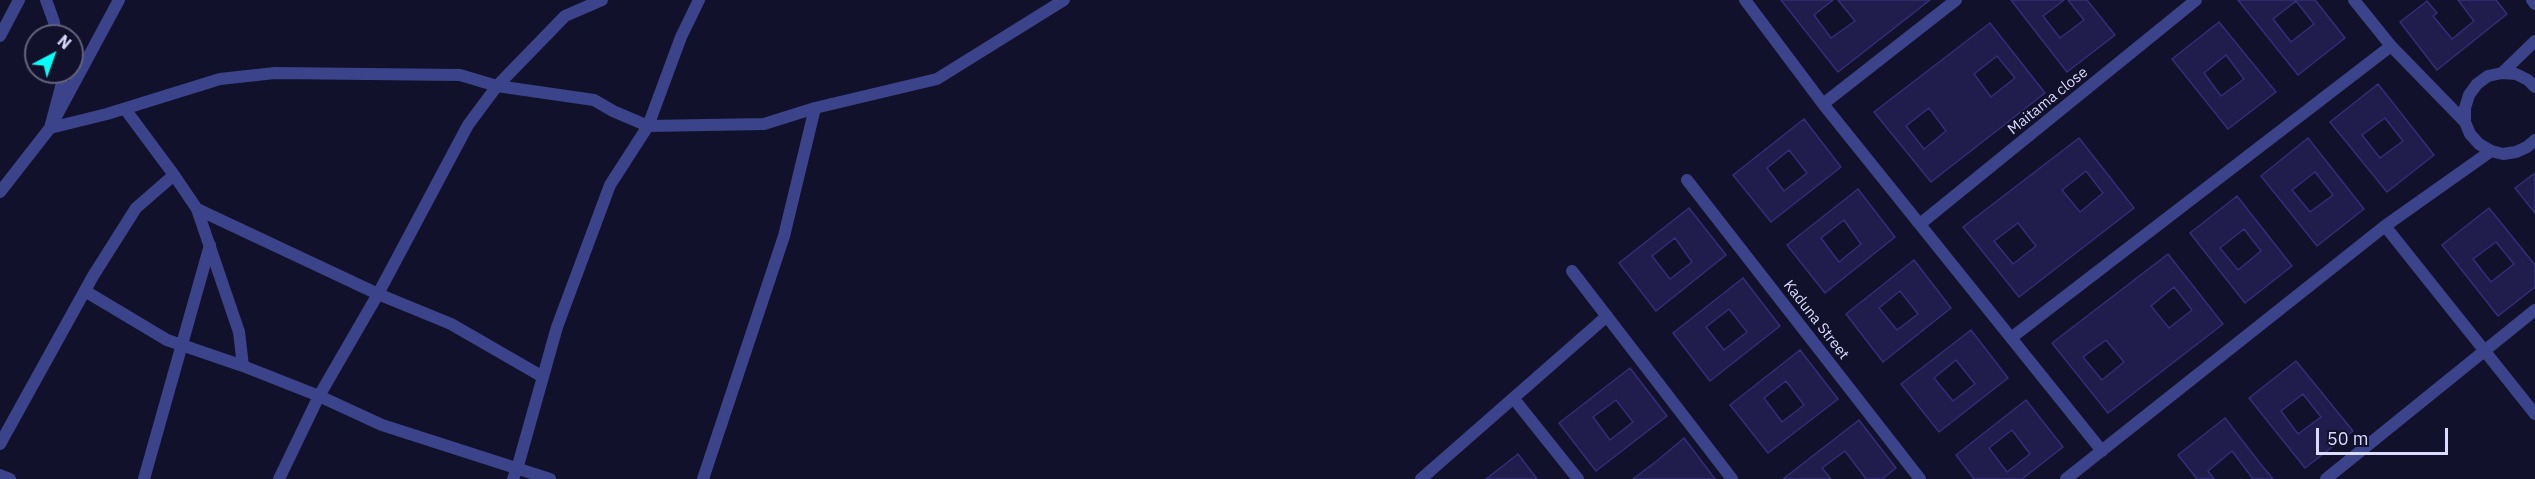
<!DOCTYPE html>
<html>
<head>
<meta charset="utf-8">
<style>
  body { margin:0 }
  #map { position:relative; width:2535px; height:479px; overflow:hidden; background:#12112b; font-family:"IBM Plex Sans",sans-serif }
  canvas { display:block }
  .north { position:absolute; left:24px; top:24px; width:60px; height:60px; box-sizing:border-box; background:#12112b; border:2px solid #626280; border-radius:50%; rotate:41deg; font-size:16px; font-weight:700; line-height:24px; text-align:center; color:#dbdbff }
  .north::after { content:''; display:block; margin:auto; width:21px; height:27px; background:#07fff7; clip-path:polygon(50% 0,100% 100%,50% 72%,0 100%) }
  .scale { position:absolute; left:2316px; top:428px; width:132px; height:27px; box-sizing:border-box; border:3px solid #dbdbff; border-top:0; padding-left:8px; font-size:18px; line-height:21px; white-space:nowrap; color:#dbdbff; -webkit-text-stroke:4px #12112b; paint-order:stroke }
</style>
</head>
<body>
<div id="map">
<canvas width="2535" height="479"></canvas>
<div class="north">N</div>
<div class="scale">50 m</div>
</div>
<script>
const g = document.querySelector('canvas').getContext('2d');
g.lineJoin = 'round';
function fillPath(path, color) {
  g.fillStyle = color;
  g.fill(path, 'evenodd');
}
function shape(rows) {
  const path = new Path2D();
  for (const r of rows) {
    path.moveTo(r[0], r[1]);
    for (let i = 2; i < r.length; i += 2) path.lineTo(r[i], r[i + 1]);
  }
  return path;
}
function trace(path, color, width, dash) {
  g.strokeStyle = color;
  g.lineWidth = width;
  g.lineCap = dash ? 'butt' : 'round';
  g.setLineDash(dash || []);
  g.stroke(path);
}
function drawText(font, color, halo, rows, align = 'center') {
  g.font = font + ' "IBM Plex Sans",sans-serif';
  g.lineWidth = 4.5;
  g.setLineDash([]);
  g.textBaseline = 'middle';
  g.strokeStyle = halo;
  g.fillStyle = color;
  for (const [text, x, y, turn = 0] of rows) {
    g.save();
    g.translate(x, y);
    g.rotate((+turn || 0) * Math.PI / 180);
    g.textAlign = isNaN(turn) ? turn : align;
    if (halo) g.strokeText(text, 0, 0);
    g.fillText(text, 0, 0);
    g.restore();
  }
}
const building = shape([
  [1781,0,1833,0,1814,15,1831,38,1855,21,1838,0,1930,0,1838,72,1781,0],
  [2011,0,2064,0,2043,16,2060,38,2084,20,2068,0,2087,0,2115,35,2067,72,2011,0],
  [2238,0,2315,0,2345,38,2298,75,2238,0],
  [2296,1,2314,24,2291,42,2273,19,2296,1],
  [2458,0,2496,0,2507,14,2437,70,2400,22,2427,1,2437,13,2433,16,2452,39,2474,21,2458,0],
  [2219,22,2276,92,2228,129,2172,59,2219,22],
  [2226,55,2244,79,2221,96,2204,73,2226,55],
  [1990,23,2045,93,1931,182,1874,112,1990,23],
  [1997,56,2015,78,1991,97,1974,74,1997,56],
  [1929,108,1946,131,1924,149,1906,126,1929,108],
  [2378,84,2434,155,2387,192,2330,122,2378,84],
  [2385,118,2403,141,2380,158,2362,135,2385,118],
  [1804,119,1841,167,1771,222,1733,175,1804,119],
  [1789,150,1807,173,1784,191,1767,168,1789,150],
  [2079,138,2134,208,2019,297,1963,227,2079,138],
  [2086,171,2103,193,2080,212,2062,190,2086,171],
  [2018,223,2036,246,2013,264,1994,241,2018,223],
  [2308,138,2364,209,2317,246,2261,176,2308,138],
  [2315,172,2333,195,2310,212,2292,190,2315,172],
  [2535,173,2535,213,2515,188,2535,173],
  [1858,189,1895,237,1825,293,1787,245,1858,189],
  [1844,220,1861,244,1839,262,1821,238,1844,220],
  [2237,196,2292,266,2245,303,2190,233,2237,196],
  [2244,229,2261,251,2238,270,2220,248,2244,229],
  [1689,208,1726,255,1656,311,1619,263,1689,208],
  [1675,238,1692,262,1670,279,1652,256,1675,238],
  [2489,208,2535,265,2535,287,2498,316,2442,245,2489,208],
  [2496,242,2514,264,2491,282,2473,259,2496,242],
  [2168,254,2223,324,2108,413,2052,343,2168,254],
  [2174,287,2192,310,2169,328,2151,306,2174,287],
  [2106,340,2124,362,2102,380,2083,357,2106,340],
  [1914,260,1951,308,1883,362,1846,314,1914,260],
  [1900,291,1918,314,1897,330,1879,308,1900,291],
  [1743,278,1780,326,1710,381,1673,333,1743,278],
  [1729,309,1747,332,1724,350,1706,327,1729,309],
  [1971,330,2008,378,1939,432,1901,384,1971,330],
  [1956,360,1975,384,1953,401,1934,378,1956,360],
  [1800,350,1838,399,1768,453,1730,405,1800,350],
  [1786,381,1804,405,1782,422,1764,398,1786,381],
  [2296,361,2353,431,2305,468,2249,398,2296,361],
  [2303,394,2321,417,2298,434,2281,411,2303,394],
  [1630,368,1667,416,1596,471,1559,423,1630,368],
  [1616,400,1633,422,1610,440,1593,417,1616,400],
  [2026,400,2063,447,2022,479,1974,479,1956,455,2026,400],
  [2012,430,2030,454,2007,472,1989,448,2012,430],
  [2225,418,2259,462,2273,479,2253,479,2232,451,2208,471,2214,479,2197,479,2178,455,2225,418],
  [1859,420,1896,468,1882,479,1866,479,1845,451,1822,468,1831,479,1783,479,1859,420],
  [1684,438,1715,479,1633,479,1658,460,1684,438],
  [1518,454,1537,479,1486,479,1518,454]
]);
fillPath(building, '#201c4c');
trace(building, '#332e79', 1.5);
trace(shape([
  [46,0,54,22,56,36],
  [1745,0,1823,104,2102,451],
  [2354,0,2391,46,2465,122],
  [2532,0,2535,4],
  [0,36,19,0],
  [61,72,62,83,50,128,119,0],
  [2502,73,2535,41],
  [2535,87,2528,80,2516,74,2502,73,2488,76,2477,84,2469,95,2465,108,2465,122,2470,134,2479,144,2491,151,2503,154,2516,152,2527,147,2535,140],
  [1823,104,1956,0],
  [174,175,197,209,239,332,243,366],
  [1687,180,1920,479],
  [0,192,50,128,107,114,220,79,275,73,460,75,497,86,594,100,613,111,648,126,764,124,815,108,937,79,1064,0],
  [197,209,378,294,451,324,543,377],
  [1920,224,2196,0],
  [2385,226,2535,414],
  [1572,271,1732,479],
  [85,291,167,340,243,366,319,396,382,425,550,479],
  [2011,338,2391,46],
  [1514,399,1578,479],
  [0,444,93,276,136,208,174,175,125,109],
  [0,475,10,479],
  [144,479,210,245],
  [279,479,319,396,378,294,468,125,497,86,565,16,602,0],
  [513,479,519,462,557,327,610,185,648,126,681,37,699,0],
  [703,479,784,236,815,108],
  [1421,479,1607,316],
  [2066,479,2385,226,2491,151],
  [2326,479,2535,310]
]), '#3b438a', 12);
drawText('15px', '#dbdbff', '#12112b', [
  ["Maitama close",2048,101,-39],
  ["Kaduna Street",1816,320,52]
]);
</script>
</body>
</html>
